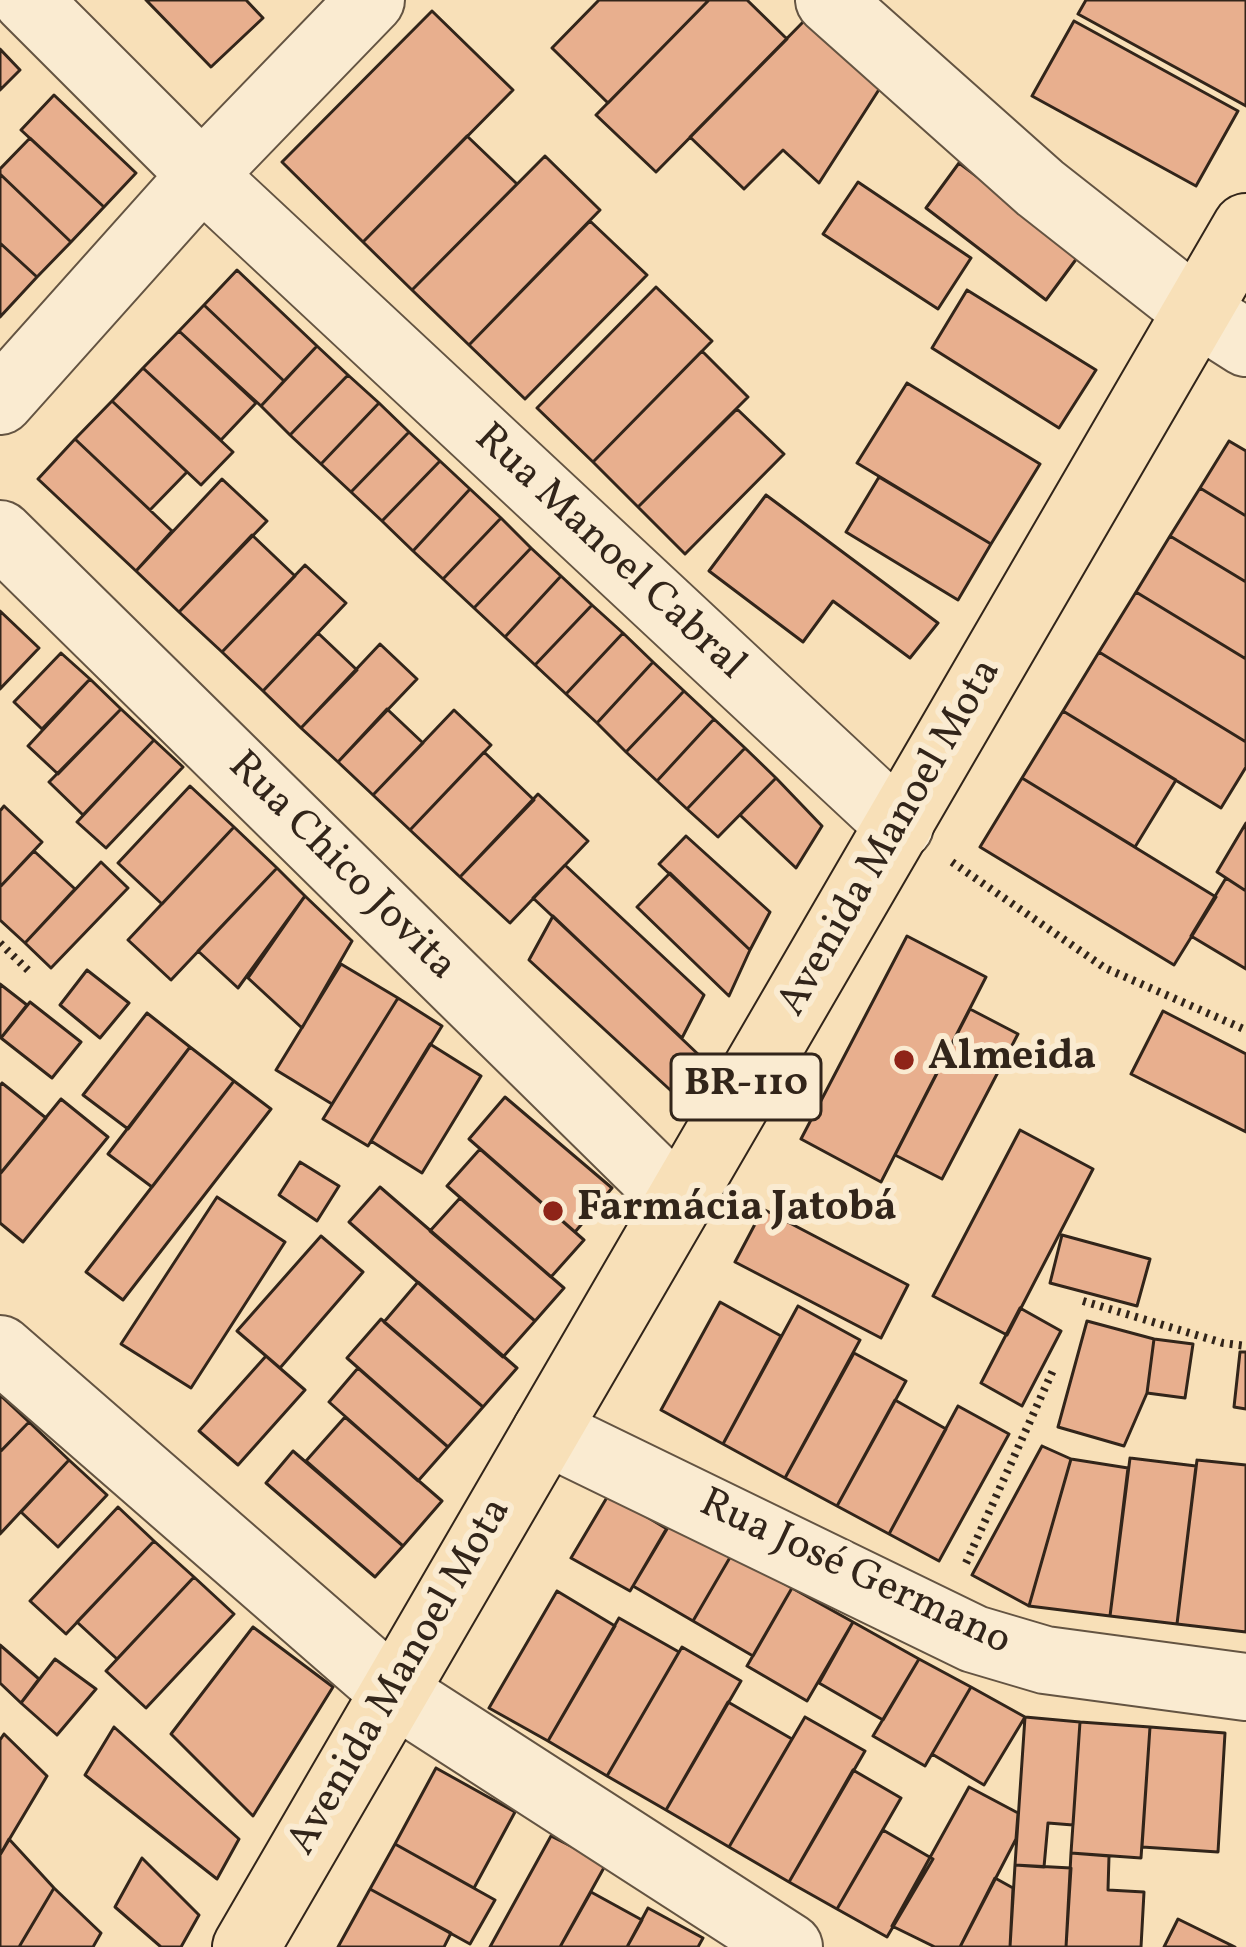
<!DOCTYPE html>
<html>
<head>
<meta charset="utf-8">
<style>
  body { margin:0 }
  canvas { display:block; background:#f8e0b8 }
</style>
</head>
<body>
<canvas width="1246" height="1947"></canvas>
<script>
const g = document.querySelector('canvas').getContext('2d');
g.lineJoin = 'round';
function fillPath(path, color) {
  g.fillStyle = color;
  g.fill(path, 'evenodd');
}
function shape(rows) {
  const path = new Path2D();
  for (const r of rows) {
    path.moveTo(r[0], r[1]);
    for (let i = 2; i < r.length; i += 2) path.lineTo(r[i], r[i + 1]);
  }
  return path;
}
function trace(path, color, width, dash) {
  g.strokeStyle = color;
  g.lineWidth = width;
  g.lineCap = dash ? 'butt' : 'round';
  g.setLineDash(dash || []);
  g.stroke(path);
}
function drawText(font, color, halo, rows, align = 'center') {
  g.font = font + ' Vollkorn,serif';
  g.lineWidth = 12;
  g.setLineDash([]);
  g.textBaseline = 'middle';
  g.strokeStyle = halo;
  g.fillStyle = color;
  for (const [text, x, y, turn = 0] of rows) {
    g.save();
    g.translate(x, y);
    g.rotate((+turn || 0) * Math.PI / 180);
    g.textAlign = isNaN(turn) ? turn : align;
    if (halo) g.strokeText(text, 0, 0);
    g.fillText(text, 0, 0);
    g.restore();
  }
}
const building = shape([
  [146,0,246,0,263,18,211,67,146,0],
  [599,0,709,0,608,103,552,48,599,0],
  [709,0,747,0,787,39,656,172,596,115,709,0],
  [1086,0,1246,0,1246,106,1078,14,1086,0],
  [432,11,513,90,363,242,282,162,432,11],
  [806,19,880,88,819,183,783,150,744,189,690,137,806,19],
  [1074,21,1238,111,1196,186,1032,96,1074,21],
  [0,49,20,70,0,90,0,49],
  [54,95,136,173,104,207,21,130,54,95],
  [467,136,517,184,412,290,363,242,467,136],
  [30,138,104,207,71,242,0,174,0,169,30,138],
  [545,156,600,210,469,345,412,290,545,156],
  [959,163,1080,254,1046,300,926,208,959,163],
  [0,174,71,242,37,277,0,243,0,174],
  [858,182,971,258,938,309,823,234,858,182],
  [590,221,647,275,525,399,469,345,590,221],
  [0,243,37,277,0,317,0,243],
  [237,270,317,346,284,381,204,305,237,270],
  [656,287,712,341,593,462,537,408,656,287],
  [967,290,1096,370,1059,428,932,348,967,290],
  [204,305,284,381,261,406,179,331,204,305],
  [179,331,256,403,221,440,143,368,179,331],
  [317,346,348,375,290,435,261,406,317,346],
  [702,351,748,397,638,507,593,462,702,351],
  [143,368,233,452,201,485,112,401,143,368],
  [348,375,379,403,321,464,290,435,348,375],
  [907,383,1040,464,991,544,857,463,907,383],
  [112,401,187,472,150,510,75,439,112,401],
  [379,403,409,432,351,492,321,464,379,403],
  [737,409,784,454,685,554,638,507,737,409],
  [409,432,440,461,382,521,351,492,409,432],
  [75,439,172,531,136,571,38,479,75,439],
  [1229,441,1246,451,1246,516,1200,488,1229,441],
  [440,461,470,489,413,551,382,521,440,461],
  [879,477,991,544,958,600,846,532,879,477],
  [222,479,267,521,179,612,136,571,222,479],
  [1200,488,1246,516,1246,582,1170,536,1200,488],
  [470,489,501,518,443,579,413,551,470,489],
  [766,495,938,623,910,658,833,601,803,642,709,571,766,495],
  [501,518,531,548,474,608,443,579,501,518],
  [252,535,295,576,222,652,179,612,252,535],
  [1170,536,1246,582,1246,659,1136,592,1170,536],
  [531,548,561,576,505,637,474,608,531,548],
  [305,565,346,603,263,691,222,652,305,565],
  [561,576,592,605,535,665,505,637,561,576],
  [1136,592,1246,659,1246,742,1099,652,1136,592],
  [592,605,623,633,566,694,535,665,592,605],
  [0,611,39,648,0,689,0,611],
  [318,633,357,670,301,728,263,691,318,633],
  [623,633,653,662,597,723,566,694,623,633],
  [380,644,417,679,338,762,301,728,380,644],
  [1099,652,1246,742,1246,767,1221,808,1063,711,1099,652],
  [61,653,90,679,42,729,14,702,61,653],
  [653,662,684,691,626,752,597,723,653,662],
  [90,679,121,709,58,774,28,746,90,679],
  [684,691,714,719,657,781,626,752,684,691],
  [121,709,154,740,83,815,49,782,121,709],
  [387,709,423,743,373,795,338,762,387,709],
  [454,710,491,745,410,830,373,795,454,710],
  [1063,711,1176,780,1135,847,1022,778,1063,711],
  [714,719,745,748,687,809,657,781,714,719],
  [154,740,183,767,106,848,77,822,154,740],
  [745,748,776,778,718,837,687,809,745,748],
  [484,752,534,800,460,877,410,830,484,752],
  [776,778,822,826,796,868,740,815,776,778],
  [1022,778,1216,897,1174,965,980,847,1022,778],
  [190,786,234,827,162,904,118,863,190,786],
  [538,794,588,841,510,923,460,877,538,794],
  [4,806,42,842,0,887,0,811,4,806],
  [1246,823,1246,891,1217,872,1246,823],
  [234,827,277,868,171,980,128,940,234,827],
  [686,836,770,912,750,950,659,864,686,836],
  [34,851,75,889,25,943,0,920,0,887,34,851],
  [101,862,128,888,51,968,25,943,101,862],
  [565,865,704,995,682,1038,533,898,565,865],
  [277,868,305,896,238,988,198,951,277,868],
  [670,873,750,950,729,996,637,907,670,873],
  [1226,878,1246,891,1246,969,1191,936,1226,878],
  [305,896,352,941,302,1028,248,978,305,896],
  [553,916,701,1057,680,1099,529,960,553,916],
  [907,936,986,977,881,1182,801,1139,907,936],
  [341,964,398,998,332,1104,276,1070,341,964],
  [87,970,129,1003,100,1038,60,1005,87,970],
  [0,984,27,1005,1,1038,0,1037,0,984],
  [398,998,442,1026,368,1146,323,1119,398,998],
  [30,1002,81,1042,52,1078,1,1038,30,1002],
  [970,1009,1018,1034,942,1179,895,1155,970,1009],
  [1163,1011,1246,1054,1246,1132,1131,1074,1163,1011],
  [147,1013,190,1047,128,1129,83,1095,147,1013],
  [430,1044,481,1076,422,1173,371,1141,430,1044],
  [190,1047,234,1081,152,1187,108,1154,190,1047],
  [234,1081,271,1109,123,1300,86,1272,234,1081],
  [2,1083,46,1118,0,1174,0,1086,2,1083],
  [505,1097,612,1188,575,1232,469,1139,505,1097],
  [61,1099,108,1137,23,1242,0,1223,0,1174,61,1099],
  [1020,1130,1093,1169,1007,1335,933,1296,1020,1130],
  [480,1149,584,1240,551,1277,447,1186,480,1149],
  [300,1162,339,1186,317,1221,279,1195,300,1162],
  [380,1187,535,1321,503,1357,349,1222,380,1187],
  [217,1197,285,1242,191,1388,121,1344,217,1197],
  [460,1198,564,1288,535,1321,430,1231,460,1198],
  [763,1209,908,1285,881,1338,735,1262,763,1209],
  [1062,1235,1150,1259,1137,1306,1050,1283,1062,1235],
  [321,1236,363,1272,280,1368,237,1331,321,1236],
  [418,1282,517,1368,483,1407,384,1322,418,1282],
  [720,1302,781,1336,723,1444,661,1410,720,1302],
  [798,1306,860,1340,785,1478,723,1444,798,1306],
  [1020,1308,1061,1331,1022,1406,981,1383,1020,1308],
  [381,1319,483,1407,448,1447,347,1358,381,1319],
  [1087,1321,1154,1339,1147,1393,1124,1446,1058,1427,1087,1321],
  [1154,1339,1193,1344,1185,1398,1147,1393,1154,1339],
  [1240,1352,1246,1352,1246,1409,1234,1407,1240,1352],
  [854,1353,906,1381,837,1506,785,1478,854,1353],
  [266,1356,305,1390,238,1465,199,1431,266,1356],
  [358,1368,448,1447,418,1481,329,1402,358,1368],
  [0,1395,29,1422,0,1452,0,1395],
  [895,1400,946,1429,889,1534,837,1506,895,1400],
  [958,1406,1009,1434,939,1561,889,1534,958,1406],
  [345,1417,442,1501,403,1546,306,1461,345,1417],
  [29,1422,69,1460,0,1534,0,1452,29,1422],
  [1042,1446,1071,1459,1029,1606,972,1575,1042,1446],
  [293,1451,403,1546,375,1577,266,1483,293,1451],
  [1130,1458,1196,1466,1177,1624,1110,1616,1130,1458],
  [1071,1459,1128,1468,1110,1616,1029,1606,1071,1459],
  [69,1460,107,1495,58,1547,21,1512,69,1460],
  [1197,1460,1246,1465,1246,1632,1177,1624,1197,1460],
  [609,1494,667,1529,630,1591,571,1558,609,1494],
  [118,1507,154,1541,66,1634,30,1601,118,1507],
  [671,1521,732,1554,693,1621,633,1586,671,1521],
  [154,1541,194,1577,117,1659,77,1622,154,1541],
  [732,1554,792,1588,753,1656,693,1621,732,1554],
  [194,1577,234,1614,146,1708,106,1671,194,1577],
  [792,1588,853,1622,807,1701,747,1666,792,1588],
  [557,1591,615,1626,548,1741,489,1708,557,1591],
  [619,1618,679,1652,607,1776,548,1741,619,1618],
  [853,1622,919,1659,883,1720,819,1683,853,1622],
  [253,1627,333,1687,253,1816,171,1734,253,1627],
  [0,1645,39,1679,21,1703,0,1683,0,1645],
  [682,1647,741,1681,666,1810,607,1776,682,1647],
  [55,1659,96,1689,57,1735,21,1703,55,1659],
  [919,1659,971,1687,925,1766,873,1736,919,1659],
  [971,1687,1025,1717,984,1785,932,1754,971,1687],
  [728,1702,792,1739,729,1847,666,1810,728,1702],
  [805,1717,865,1751,789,1882,729,1847,805,1717],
  [1025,1717,1080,1722,1073,1825,1048,1823,1044,1867,1015,1865,1025,1717],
  [1080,1722,1150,1727,1141,1858,1071,1853,1080,1722],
  [114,1727,239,1839,217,1879,85,1775,114,1727],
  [1150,1727,1225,1733,1218,1852,1142,1847,1150,1727],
  [4,1734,47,1776,0,1855,0,1740,4,1734],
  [436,1768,515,1812,474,1888,395,1844,436,1768],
  [853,1770,901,1798,837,1909,789,1882,853,1770],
  [969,1787,1018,1813,1016,1839,960,1947,935,1947,892,1926,969,1787],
  [883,1830,933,1859,887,1937,837,1909,883,1830],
  [551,1836,606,1864,560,1947,490,1947,551,1836],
  [9,1839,54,1888,19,1947,0,1947,0,1855,9,1839],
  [395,1844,495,1900,470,1944,370,1889,395,1844],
  [1071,1853,1109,1856,1108,1890,1144,1892,1141,1947,1066,1947,1071,1853],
  [142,1858,199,1915,181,1947,161,1947,115,1907,142,1858],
  [1015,1865,1071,1868,1066,1947,1010,1947,1015,1865],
  [995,1878,1013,1888,1010,1947,960,1947,995,1878],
  [54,1888,101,1933,93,1947,19,1947,54,1888],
  [370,1889,451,1933,444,1947,338,1947,370,1889],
  [591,1892,642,1920,627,1947,560,1947,591,1892],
  [648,1908,703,1938,698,1947,627,1947,648,1908],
  [1178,1919,1235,1947,1164,1947,1178,1919]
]);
fillPath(building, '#e8af8e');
trace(building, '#32251a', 3);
const minor = shape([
  [27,0,202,175,900,826],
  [829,0,1040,188,1199,313,1246,343],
  [0,401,202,175,371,0],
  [0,534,679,1202],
  [0,1349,395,1693,789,1947],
  [546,1431,974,1639,1045,1660,1246,1687]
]);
const major = shape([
  [246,1947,1246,227]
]);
trace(minor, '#645442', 70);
trace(major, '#32251a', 70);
trace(shape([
  [952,862,1105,968,1246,1030],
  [0,943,32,974],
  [1083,1301,1223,1343,1246,1346],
  [966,1563,1054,1368]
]), '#32251a', 8, [3, 6]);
trace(minor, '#faebd1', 66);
trace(major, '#f8e0b8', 66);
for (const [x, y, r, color] of [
  [904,1060,12,"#8f2418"],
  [553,1211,12,"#8f2418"]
]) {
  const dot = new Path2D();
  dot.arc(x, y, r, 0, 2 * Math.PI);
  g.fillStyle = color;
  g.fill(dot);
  trace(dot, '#faebd1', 4.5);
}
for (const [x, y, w] of [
  [746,1087,150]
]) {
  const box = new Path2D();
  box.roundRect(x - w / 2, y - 33, w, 66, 9);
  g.fillStyle = '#faebd1';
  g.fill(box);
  trace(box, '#32251a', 3);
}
drawText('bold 39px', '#32251a', null, [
  ["BR-110",746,1087]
]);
drawText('42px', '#32251a', '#faebd1', [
  ["Rua Manoel Cabral",608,554,43],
  ["Avenida Manoel Mota",892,839,-60],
  ["Rua Chico Jovita",340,868,45],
  ["Rua José Germano",854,1575,25],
  ["Avenida Manoel Mota",402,1678,-60]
]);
drawText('bold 42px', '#32251a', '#faebd1', [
  ["Almeida",928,1060],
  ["Farmácia Jatobá",577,1211]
], 'left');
</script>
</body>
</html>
